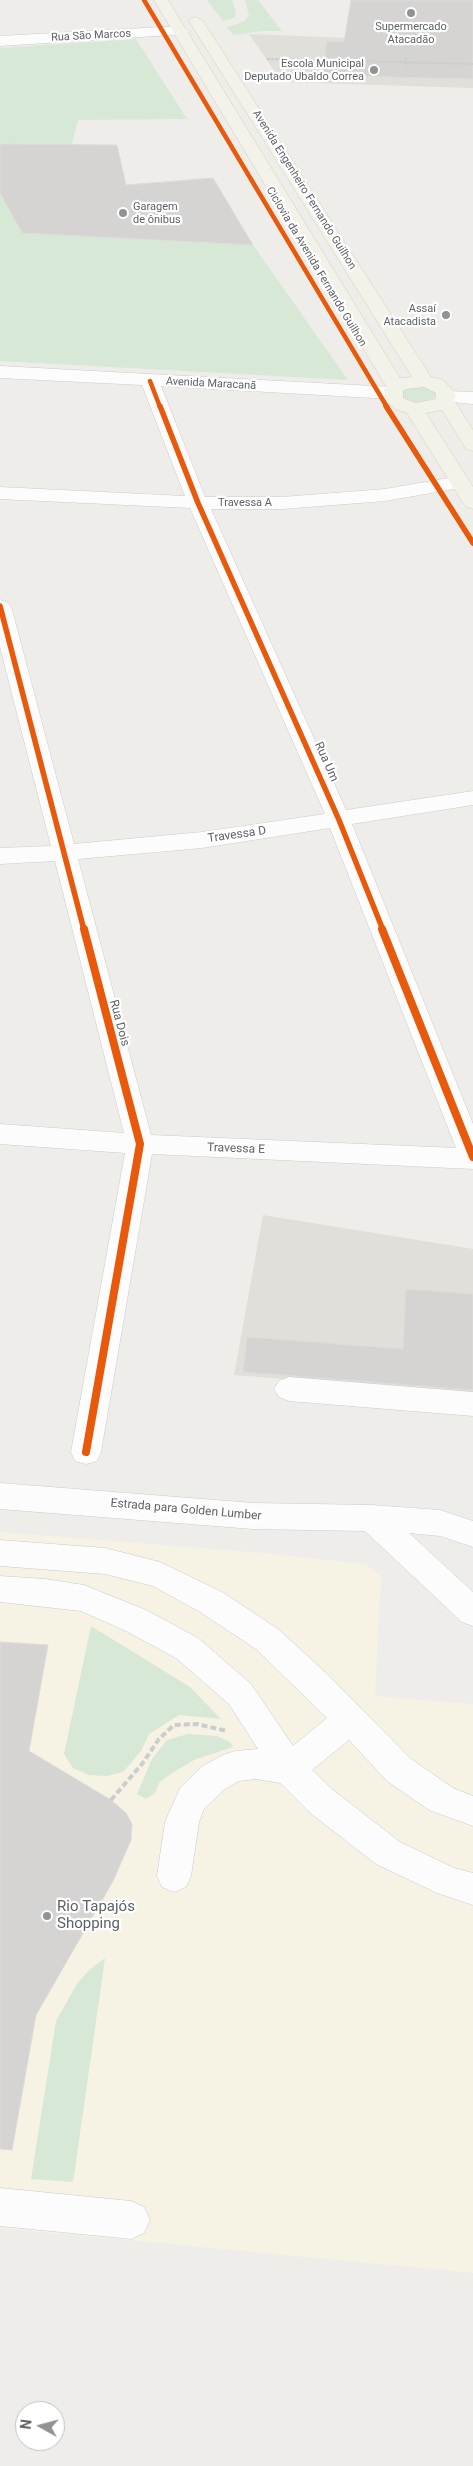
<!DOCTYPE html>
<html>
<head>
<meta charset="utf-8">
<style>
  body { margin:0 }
  #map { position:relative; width:473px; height:2466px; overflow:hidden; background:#eeede9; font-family:Roboto,sans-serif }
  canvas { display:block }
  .north { position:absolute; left:15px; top:2401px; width:50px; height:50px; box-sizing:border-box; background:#fff; border:1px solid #bfc0c2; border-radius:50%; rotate:277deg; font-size:14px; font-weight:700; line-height:20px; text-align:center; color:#5e6267 }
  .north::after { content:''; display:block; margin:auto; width:18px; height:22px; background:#909394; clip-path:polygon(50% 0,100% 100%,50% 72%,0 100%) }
</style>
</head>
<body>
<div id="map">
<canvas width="473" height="2466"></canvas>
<div class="north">N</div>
</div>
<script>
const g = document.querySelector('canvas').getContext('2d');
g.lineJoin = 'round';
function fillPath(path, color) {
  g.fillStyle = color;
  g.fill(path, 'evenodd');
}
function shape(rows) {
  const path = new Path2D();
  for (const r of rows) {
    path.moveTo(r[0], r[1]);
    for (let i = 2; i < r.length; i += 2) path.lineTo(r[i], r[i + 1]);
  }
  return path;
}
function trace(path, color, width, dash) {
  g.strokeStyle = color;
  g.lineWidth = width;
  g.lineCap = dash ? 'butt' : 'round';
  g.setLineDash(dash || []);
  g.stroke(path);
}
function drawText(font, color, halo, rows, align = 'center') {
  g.font = font + ' Roboto,sans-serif';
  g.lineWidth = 4.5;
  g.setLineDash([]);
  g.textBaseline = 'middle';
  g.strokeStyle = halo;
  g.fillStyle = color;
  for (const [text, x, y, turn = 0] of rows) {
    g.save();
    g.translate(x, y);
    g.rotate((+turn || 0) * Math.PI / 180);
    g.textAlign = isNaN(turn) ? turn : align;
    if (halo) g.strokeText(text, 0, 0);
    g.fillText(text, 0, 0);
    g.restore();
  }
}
fillPath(shape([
  [0,1532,264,1553,366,1564,381,1577,375,1696,473,1704,473,2273,0,2228]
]), '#f6f2e4');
fillPath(shape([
  [249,34,473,43,473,88,282,82],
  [263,1215,473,1249,473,1394,234,1375]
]), '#e1dfd9');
fillPath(shape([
  [207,0,232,0,236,13,234,18,223,21],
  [245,0,258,0,282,31,262,31,233,35,227,27,243,22,249,16],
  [136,39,187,119,78,120,72,144,0,144,0,48],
  [0,193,22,233,253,245,348,380,0,361],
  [415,383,435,390,435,397,421,403,403,400,398,391],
  [91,1626,190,1687,221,1719,179,1715,149,1734,141,1751,123,1772,107,1776,89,1775,73,1768,64,1754],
  [188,1734,217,1736,230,1742,233,1747,194,1760,169,1775,159,1783,155,1793,146,1799,137,1794,152,1759,167,1740],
  [105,1958,73,2182,31,2179,56,2021,77,1984,89,1970]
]), '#d7e9d6');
const building = shape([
  [351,0,473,0,473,79,348,76,348,80,322,79,327,41,344,42,351,0],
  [0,144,117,145,126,185,213,178,253,245,22,233,0,193,0,144],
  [406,1289,473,1294,473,1390,243,1372,247,1337,403,1349,406,1289],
  [0,1642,48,1645,29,1751,111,1800,126,1813,132,1824,131,1840,113,1881,36,2015,12,2150,0,2149,0,1642]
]);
fillPath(building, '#d5d4d2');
trace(building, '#dedcd8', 1);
const minor = shape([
  [181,26,189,31,186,34,0,46,0,36,181,26],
  [0,366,392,387,399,389,401,393,399,397,392,399,161,386,205,497,282,497,385,489,460,476,467,478,470,482,467,486,460,488,385,501,282,509,211,509,346,810,473,791,473,805,352,824,473,1124,473,1169,152,1154,101,1452,97,1461,86,1464,75,1461,71,1452,125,1153,0,1144,0,1124,124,1133,55,861,0,864,0,848,51,846,0,647,0,600,7,602,11,606,74,844,202,832,325,814,190,508,0,499,0,487,185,496,142,385,0,378,0,366],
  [330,828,456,1148,151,1135,78,859,202,848,330,828],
  [447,391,473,392,473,404,440,401,438,397,440,393,447,391],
  [289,1377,473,1392,473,1416,289,1401,279,1397,274,1389,279,1381,289,1377],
  [0,1483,253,1503,372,1505,440,1510,473,1521,473,1547,440,1536,409,1533,473,1592,473,1626,462,1622,365,1531,253,1529,0,1509,0,1483],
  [0,1540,105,1548,160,1562,222,1592,278,1629,327,1674,411,1759,453,1788,473,1796,473,1826,429,1810,387,1781,349,1740,312,1770,333,1790,400,1842,454,1868,473,1873,473,1905,437,1893,376,1864,309,1812,280,1783,256,1779,239,1781,225,1789,204,1809,199,1822,191,1876,186,1887,174,1892,162,1887,157,1876,165,1822,180,1788,201,1767,223,1755,235,1751,258,1749,229,1704,176,1658,124,1630,81,1611,0,1602,0,1576,45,1579,84,1585,146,1610,198,1638,251,1684,293,1746,327,1718,256,1649,200,1612,153,1586,105,1574,0,1566,0,1540],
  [0,2188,131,2201,144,2207,150,2220,144,2233,131,2239,0,2226,0,2188]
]);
const major = shape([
  [154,0,168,0,400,378,412,377,189,21,191,18,196,17,203,21,431,377,443,380,453,390,456,397,454,400,473,430,473,451,466,449,442,410,426,413,473,487,473,509,466,507,463,503,407,413,395,409,385,400,384,390,386,386,154,0],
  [424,387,436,393,436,399,415,403,403,398,403,391,406,389,424,387]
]);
trace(minor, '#cacbcb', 1);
trace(major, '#d5ceb8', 1);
trace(shape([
  [406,57,406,67],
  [267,59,473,64]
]), '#cacecc', 2, [3, 1]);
trace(shape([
  [111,1800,142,1764,159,1739,174,1725,197,1724,227,1731]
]), '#cacecc', 4, [6, 3]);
fillPath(minor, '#fcfcfc');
fillPath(major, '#f3f2e9');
trace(shape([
  [144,0,387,407],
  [150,381,160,407]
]), '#e8590c', 4.5);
trace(shape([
  [160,406,198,503,339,820,383,930],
  [386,406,473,543],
  [0,606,84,930]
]), '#e8590c', 5.5);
trace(shape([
  [84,929,140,1144,86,1452],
  [382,929,473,1157]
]), '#e8590c', 8);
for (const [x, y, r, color] of [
  [411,13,5,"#909394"],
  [374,70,5,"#909394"],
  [123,213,5,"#909394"],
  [446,315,5,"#909394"],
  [47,1916,5,"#909394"]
]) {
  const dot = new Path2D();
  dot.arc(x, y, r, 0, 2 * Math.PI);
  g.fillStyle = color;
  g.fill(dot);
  trace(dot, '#fff', 2);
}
drawText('11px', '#5e6267', '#fff', [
  ["Supermercado",411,27,"center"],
  ["Atacadão",411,40,"center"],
  ["Escola Municipal",364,64],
  ["Deputado Ubaldo Correa",364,77],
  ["Garagem",133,207,"left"],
  ["de ônibus",133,220,"left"],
  ["Assaí",436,309],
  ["Atacadista",436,322]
], 'right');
drawText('11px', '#5e6267', '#fff', [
  ["Rua São Marcos",91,36,-3],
  ["Avenida Engenheiro Fernando Guilhon",304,190,58],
  ["Ciclovia da Avenida Fernando Guilhon",316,267,59],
  ["Avenida Maracanã",211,384,3],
  ["Travessa A",245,503]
]);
drawText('12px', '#5e6267', '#fff', [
  ["Rua Um",326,762,66],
  ["Travessa D",237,835,-8],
  ["Rua Dois",119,1023,75],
  ["Travessa E",236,1149,2],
  ["Estrada para Golden Lumber",186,1510,5]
]);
drawText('15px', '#5e6267', '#fff', [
  ["Rio Tapajós",57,1907],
  ["Shopping",57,1924]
], 'left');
</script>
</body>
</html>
